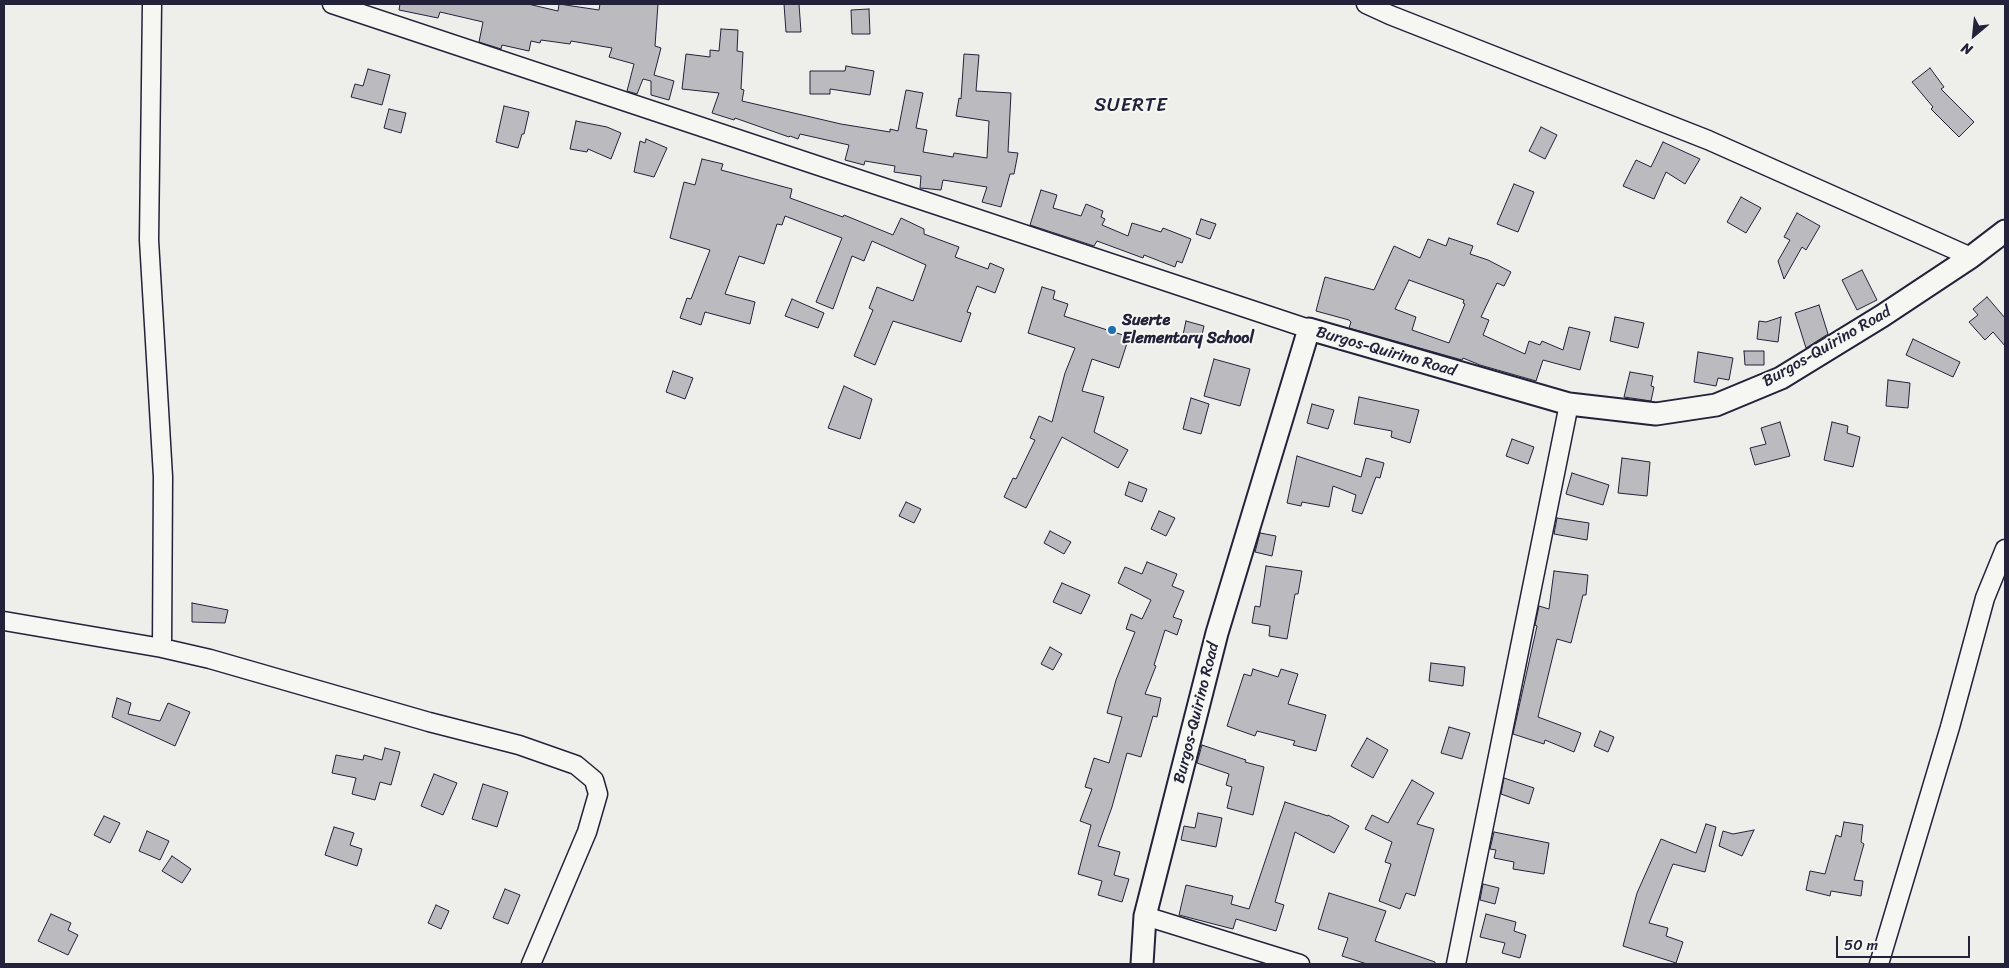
<!DOCTYPE html>
<html>
<head>
<meta charset="utf-8">
<style>
  body { margin:0 }
  #map { position:relative; width:2009px; height:968px; overflow:hidden; background:#eeeeeb; font-family:Sriracha,sans-serif }
  canvas { display:block }
  .frame { position:absolute; inset:0; border:5px solid #22223b; pointer-events:none }
  .north { position:absolute; left:1949px; top:10px; width:50px; height:50px; -webkit-text-stroke:4px #f6f6f2; paint-order:stroke; rotate:208deg; font-size:14px; font-weight:700; line-height:20px; text-align:center; color:#22223b }
  .north::after { content:''; display:block; margin:auto; width:18px; height:22px; background:#22223b; clip-path:polygon(50% 0,100% 100%,50% 72%,0 100%) }
  .scale { position:absolute; left:1836px; top:936px; width:134px; height:22px; box-sizing:border-box; border:2px solid #22223b; border-top:0; padding-left:6px; font-size:15px; line-height:18px; white-space:nowrap; color:#22223b; -webkit-text-stroke:4px #f6f6f2; paint-order:stroke }
</style>
</head>
<body>
<div id="map">
<canvas width="2009" height="968"></canvas>
<div class="frame"></div>
<div class="north">N</div>
<div class="scale">50 m</div>
</div>
<script>
const g = document.querySelector('canvas').getContext('2d');
g.lineJoin = 'round';
function fillPath(path, color) {
  g.fillStyle = color;
  g.fill(path, 'evenodd');
}
function shape(rows) {
  const path = new Path2D();
  for (const r of rows) {
    path.moveTo(r[0], r[1]);
    for (let i = 2; i < r.length; i += 2) path.lineTo(r[i], r[i + 1]);
  }
  return path;
}
function trace(path, color, width, dash) {
  g.strokeStyle = color;
  g.lineWidth = width;
  g.lineCap = dash ? 'butt' : 'round';
  g.setLineDash(dash || []);
  g.stroke(path);
}
function drawText(font, color, halo, rows, align = 'center') {
  g.font = font + ' Sriracha,sans-serif';
  g.lineWidth = 4;
  g.setLineDash([]);
  g.textBaseline = 'middle';
  g.strokeStyle = halo;
  g.fillStyle = color;
  for (const [text, x, y, turn = 0] of rows) {
    g.save();
    g.translate(x, y);
    g.rotate((+turn || 0) * Math.PI / 180);
    g.textAlign = isNaN(turn) ? turn : align;
    if (halo) g.strokeText(text, 0, 0);
    g.fillText(text, 0, 0);
    g.restore();
  }
}
const building = shape([
  [400,4,528,4,558,11,559,4,599,10,600,4,658,4,655,46,661,48,654,75,674,81,669,100,651,95,651,81,643,79,637,94,627,91,634,64,609,57,612,48,571,41,570,44,541,40,540,43,531,41,529,51,502,45,501,49,479,42,483,22,440,12,438,18,399,10,400,4],
  [784,4,799,4,801,32,786,32,784,4],
  [869,9,870,34,852,34,851,10,869,9],
  [721,29,738,30,737,51,743,52,741,89,744,90,742,101,841,124,890,132,890,129,898,131,906,90,923,93,916,128,927,130,923,152,953,157,954,153,987,158,989,121,956,116,959,98,961,99,964,54,979,55,976,91,1011,93,1008,152,1018,153,1014,174,1010,174,1001,207,982,202,987,187,943,180,941,190,920,188,921,176,894,172,895,166,865,161,864,165,845,160,849,145,800,134,798,139,790,136,789,137,735,118,734,120,712,113,719,93,682,89,686,54,710,57,710,50,719,51,721,29],
  [846,66,874,71,870,95,830,89,830,94,810,94,810,71,845,71,846,66],
  [1930,68,1944,87,1941,89,1974,122,1959,137,1931,109,1933,107,1912,82,1930,68],
  [368,69,390,75,382,105,351,97,355,84,363,86,368,69],
  [504,106,529,112,524,134,522,134,518,148,496,142,504,106],
  [389,109,406,113,401,133,384,128,389,109],
  [576,121,607,127,621,133,611,159,588,149,587,152,570,149,576,121],
  [1541,127,1557,135,1545,159,1529,151,1541,127],
  [646,139,667,148,654,177,634,172,640,141,645,143,646,139],
  [1663,142,1700,159,1685,184,1666,172,1654,199,1623,186,1636,160,1651,167,1663,142],
  [702,159,723,164,721,170,792,189,790,198,843,217,844,215,893,235,901,218,924,229,924,234,959,247,955,257,988,269,990,263,1004,269,995,293,977,286,967,312,971,313,961,342,893,321,875,365,854,356,873,310,869,308,877,287,913,301,926,265,872,241,864,261,852,256,833,309,816,302,842,238,785,216,782,225,777,224,764,264,739,256,725,294,755,302,750,324,705,312,701,325,680,318,687,298,691,299,710,250,670,238,684,182,695,185,702,159],
  [1514,184,1534,192,1518,232,1497,224,1514,184],
  [1041,190,1057,195,1053,208,1081,216,1086,204,1103,211,1101,217,1105,219,1102,225,1128,236,1132,223,1161,232,1163,228,1191,239,1182,263,1177,261,1175,267,1144,255,1143,258,1097,241,1094,246,1030,225,1041,190],
  [1741,197,1761,208,1746,233,1727,222,1741,197],
  [1797,213,1820,226,1806,250,1802,247,1784,279,1778,261,1790,240,1784,237,1797,213],
  [1201,219,1216,224,1210,239,1196,234,1201,219],
  [1449,238,1473,246,1470,254,1488,260,1511,272,1504,286,1497,283,1481,317,1489,320,1483,335,1525,354,1529,341,1540,345,1542,341,1563,350,1569,327,1590,332,1580,370,1543,360,1536,381,1480,365,1463,358,1462,360,1349,328,1351,322,1349,320,1316,311,1325,277,1374,290,1394,246,1420,258,1428,239,1446,246,1449,238],
  [1409,280,1464,300,1463,303,1465,304,1449,343,1412,330,1416,317,1395,309,1409,280],
  [1862,270,1877,300,1857,310,1842,280,1862,270],
  [1042,287,1055,291,1053,299,1068,304,1064,316,1129,337,1119,368,1092,359,1082,391,1104,397,1094,432,1128,450,1118,468,1062,437,1026,508,1004,497,1013,478,1016,479,1035,440,1030,438,1039,416,1052,422,1065,373,1075,348,1028,333,1042,287],
  [1987,297,2005,318,2005,346,1993,332,1985,340,1969,322,1978,315,1973,309,1987,297],
  [792,299,824,313,818,328,785,316,792,299],
  [1819,305,1828,334,1806,348,1795,313,1819,305],
  [1615,317,1644,323,1638,348,1610,341,1615,317],
  [1781,317,1778,342,1757,339,1759,321,1766,322,1781,317],
  [1186,321,1204,326,1201,339,1183,335,1186,321],
  [1913,339,1960,362,1953,377,1906,355,1913,339],
  [1744,351,1764,351,1764,365,1745,365,1744,351],
  [1698,352,1733,358,1729,380,1718,378,1716,386,1694,382,1698,352],
  [1214,359,1250,369,1240,406,1204,396,1214,359],
  [673,371,693,378,685,399,666,392,673,371],
  [1630,372,1653,376,1651,386,1654,387,1651,401,1624,397,1630,372],
  [1888,380,1910,383,1908,408,1886,406,1888,380],
  [844,386,872,399,860,439,828,428,844,386],
  [1359,397,1419,410,1410,443,1391,437,1392,431,1354,424,1359,397],
  [1191,398,1209,404,1201,434,1183,429,1191,398],
  [1312,404,1334,410,1328,429,1307,423,1312,404],
  [1780,422,1790,456,1755,465,1750,448,1766,444,1761,428,1780,422],
  [1832,422,1848,426,1847,433,1860,437,1853,467,1824,460,1832,422],
  [1512,439,1534,447,1528,464,1506,456,1512,439],
  [1297,456,1361,477,1366,458,1384,463,1380,478,1376,477,1362,514,1352,511,1356,495,1333,486,1329,507,1302,502,1301,506,1287,503,1297,456],
  [1622,458,1650,462,1647,496,1618,493,1622,458],
  [1572,473,1609,485,1603,505,1566,494,1572,473],
  [1129,482,1147,489,1142,502,1125,495,1129,482],
  [906,502,921,509,914,523,899,516,906,502],
  [1159,511,1175,518,1166,536,1151,529,1159,511],
  [1557,518,1589,523,1587,540,1554,534,1557,518],
  [1050,531,1071,542,1064,554,1044,543,1050,531],
  [1260,533,1276,536,1272,556,1255,552,1260,533],
  [1147,562,1177,574,1172,586,1184,591,1173,617,1182,620,1177,635,1165,630,1154,665,1156,666,1145,694,1161,698,1157,717,1153,716,1141,757,1127,753,1112,807,1098,846,1120,852,1114,875,1129,879,1122,902,1098,895,1102,881,1078,874,1091,825,1080,821,1092,789,1085,787,1094,758,1109,763,1122,717,1107,713,1116,680,1135,632,1126,629,1131,614,1142,619,1151,600,1118,583,1125,567,1142,574,1147,562],
  [1266,566,1302,571,1298,594,1295,594,1287,639,1269,636,1270,626,1252,623,1255,606,1260,607,1266,566],
  [1554,571,1588,575,1586,595,1583,595,1571,643,1557,639,1538,717,1581,733,1574,752,1545,740,1544,744,1513,734,1537,626,1535,625,1539,606,1549,609,1554,571],
  [1062,583,1090,595,1081,614,1053,602,1062,583],
  [192,603,228,610,225,623,192,622,192,603],
  [1050,647,1062,654,1053,670,1041,664,1050,647],
  [1431,663,1465,667,1463,686,1429,681,1431,663],
  [1253,669,1278,677,1281,669,1298,674,1288,704,1326,715,1316,751,1293,745,1295,741,1257,731,1255,736,1227,726,1244,674,1251,676,1253,669],
  [117,698,131,703,128,714,160,721,168,703,190,712,175,746,112,717,117,698],
  [1449,727,1470,733,1462,759,1441,753,1449,727],
  [1600,731,1614,737,1608,752,1594,746,1600,731],
  [1367,738,1388,750,1373,778,1351,766,1367,738],
  [1202,745,1246,760,1245,762,1264,767,1253,815,1227,808,1232,787,1226,785,1229,774,1197,763,1202,745],
  [385,748,400,752,391,785,380,782,375,800,352,794,356,778,332,773,336,755,363,760,364,755,382,760,385,748],
  [434,774,457,783,443,815,421,806,434,774],
  [1504,778,1534,788,1529,804,1501,794,1504,778],
  [1412,780,1434,793,1417,824,1434,829,1415,896,1406,893,1400,909,1379,901,1391,864,1385,862,1392,842,1365,829,1372,815,1388,823,1412,780],
  [483,784,508,792,497,827,472,819,483,784],
  [1285,802,1328,816,1328,815,1349,826,1334,853,1295,832,1275,902,1284,905,1276,931,1236,919,1233,929,1179,915,1186,885,1233,896,1231,904,1249,909,1285,802],
  [1198,813,1222,818,1216,847,1181,840,1184,826,1195,828,1198,813],
  [104,816,120,823,110,843,94,835,104,816],
  [1844,822,1863,825,1861,842,1864,844,1854,880,1863,881,1861,896,1831,891,1830,896,1806,890,1810,871,1825,874,1836,835,1841,837,1844,822],
  [1706,824,1716,827,1705,872,1673,864,1649,923,1668,928,1666,936,1683,942,1676,963,1623,946,1637,893,1661,839,1696,853,1706,824],
  [334,827,354,833,350,845,362,849,357,866,325,855,334,827],
  [1754,830,1742,856,1719,846,1723,831,1733,834,1754,830],
  [147,831,169,841,160,860,139,851,147,831],
  [1494,832,1549,843,1544,874,1513,869,1514,862,1494,858,1496,850,1490,849,1494,832],
  [172,856,191,869,182,883,162,871,172,856],
  [1483,884,1499,888,1495,904,1480,900,1483,884],
  [505,889,520,895,508,924,493,918,505,889],
  [1329,893,1386,911,1375,941,1435,962,1435,964,1367,964,1342,956,1348,938,1318,929,1329,893],
  [436,905,449,911,441,929,428,923,436,905],
  [51,914,71,923,68,930,78,935,68,955,38,941,51,914],
  [1486,914,1516,922,1514,931,1526,935,1520,958,1502,953,1505,943,1480,937,1486,914]
]);
fillPath(building, '#bbbbbf');
trace(building, '#22223b', 1);
const minor = shape([
  [152,4,149,240,163,477,162,648],
  [332,4,1309,329],
  [1366,4,1390,15,1708,140,1971,257],
  [4,621,162,648,210,659,429,722,519,745,576,765,594,780,598,794,587,832,531,964],
  [1145,916,1300,964],
  [1456,964,1569,404],
  [1879,964,1950,727,1985,598,2005,549]
]);
const tertiary = shape([
  [1142,964,1145,916,1217,633,1309,329,1569,404,1656,414,1716,405,1781,378,1882,316,1971,257,2005,231]
]);
trace(minor, '#22223b', 21);
trace(tertiary, '#22223b', 25);
trace(minor, '#f6f6f2', 18);
trace(tertiary, '#f6f6f2', 21);
for (const [x, y, r, color] of [
  [1112,330,5,"#1f6fb2"]
]) {
  const dot = new Path2D();
  dot.arc(x, y, r, 0, 2 * Math.PI);
  g.fillStyle = color;
  g.fill(dot);
  trace(dot, '#f6f6f2', 2);
}
drawText('bold 16px', '#22223b', '#f6f6f2', [
  ["Suerte",1122,321],
  ["Elementary School",1122,339]
], 'left');
drawText('16px', '#22223b', '#f6f6f2', [
  ["Burgos-Quirino Road",1827,347,-30],
  ["Burgos-Quirino Road",1386,352,16],
  ["Burgos-Quirino Road",1197,713,-76]
]);
g.letterSpacing = '1px';
drawText('19px', '#22223b', '#f6f6f2', [
  ["SUERTE",1131,106]
]);
g.letterSpacing = '0px';
</script>
</body>
</html>
